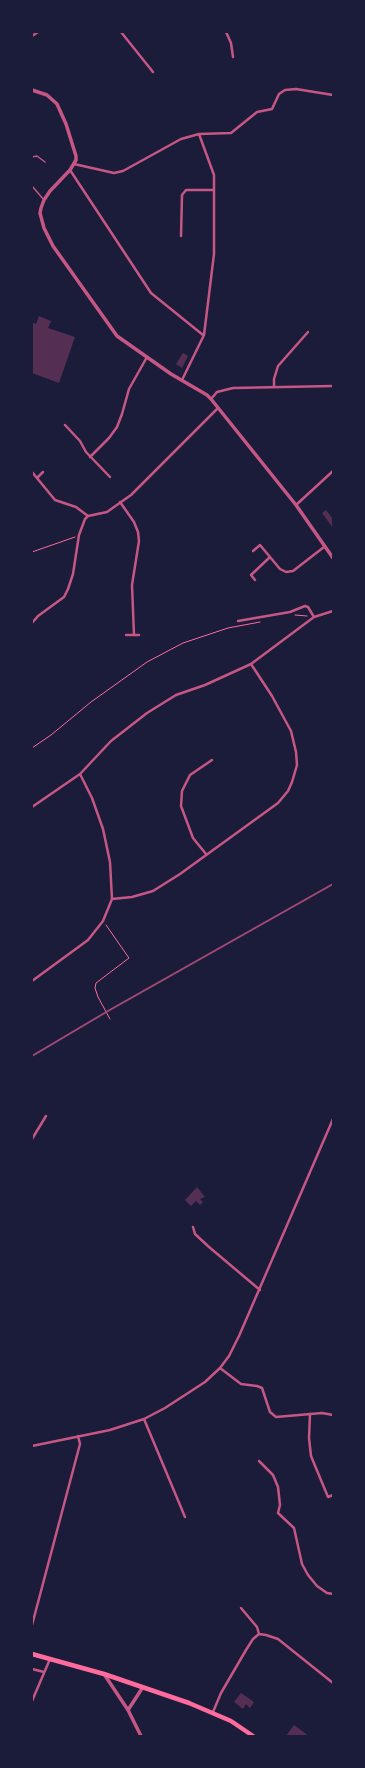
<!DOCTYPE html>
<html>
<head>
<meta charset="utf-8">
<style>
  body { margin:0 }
  #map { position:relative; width:365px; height:1768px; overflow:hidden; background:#1b1b3a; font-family:Ubuntu,sans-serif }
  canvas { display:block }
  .frame { position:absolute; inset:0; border:33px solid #1b1b3a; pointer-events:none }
</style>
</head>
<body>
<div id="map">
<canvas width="365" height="1768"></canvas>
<div class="frame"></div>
</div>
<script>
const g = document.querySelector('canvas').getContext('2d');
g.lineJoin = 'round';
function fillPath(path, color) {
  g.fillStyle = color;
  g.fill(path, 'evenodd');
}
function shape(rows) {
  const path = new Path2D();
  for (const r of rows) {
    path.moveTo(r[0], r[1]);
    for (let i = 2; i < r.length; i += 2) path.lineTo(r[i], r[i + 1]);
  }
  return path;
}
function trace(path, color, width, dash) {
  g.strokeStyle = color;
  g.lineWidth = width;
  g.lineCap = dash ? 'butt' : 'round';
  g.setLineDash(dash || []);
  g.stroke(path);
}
fillPath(shape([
  [39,316,51,321,48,328,75,337,59,383,32,373,32,322,36,324],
  [183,353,188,356,182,368,176,364],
  [326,510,333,519,333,528,322,513],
  [197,1187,205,1197,200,1199,203,1202,200,1205,196,1201,191,1206,185,1200],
  [241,1693,254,1702,250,1708,246,1704,243,1709,234,1702],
  [294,1725,309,1736,286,1736]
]), '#542f53');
trace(shape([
  [32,552,75,537],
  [295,615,307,616],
  [32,748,51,735,91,702,147,662,183,643,228,628,260,622],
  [106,925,129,958,96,983,95,988,98,997,110,1019]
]), '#ff6b9d', 1);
trace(shape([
  [32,157,37,156,45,162],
  [32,186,44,200]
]), '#c65784', 1.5);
trace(shape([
  [121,32,153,72],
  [226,32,231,43,233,57],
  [32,36,38,32],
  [74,164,114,173,123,171,181,139,199,134,231,133,257,112,272,109,279,94,285,90,296,89,333,95],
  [70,170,151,293,203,335],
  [181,236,182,195,186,190,214,190],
  [182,380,204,335,214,254,214,175,199,134],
  [274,386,274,379,278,366,308,332],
  [211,399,217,392,233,388,333,386],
  [65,425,80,441,86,452,110,477],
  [90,457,109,438,117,427,122,414,129,389,147,357],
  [32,472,55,500,76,507,88,516],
  [37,478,43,472],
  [120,502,134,522,138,532,139,541,132,585,134,635],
  [296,505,333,471],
  [253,551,260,545,280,569,286,572,293,571,324,547],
  [255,580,251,575,270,557],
  [238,621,290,612,305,606,308,607,314,617],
  [32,623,38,616,64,597,68,589,73,574,79,535,85,519,88,516,107,512,131,495,218,408],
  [126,635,139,635],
  [32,807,80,774,111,741,147,713,176,695,205,685,251,664,314,617,333,611],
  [206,854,193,838,181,806,182,791,190,775,212,760],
  [112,899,132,897,153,891,180,874,278,803,288,791,292,782,297,765,296,752,291,731,272,696,251,664],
  [32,981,88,940,103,921,112,899,110,862,103,829,92,798,80,774],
  [32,1139,46,1116],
  [193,1227,195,1234,209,1247,260,1290],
  [220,1368,241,1384,257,1386,262,1388,270,1412,276,1417,322,1413,333,1415],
  [310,1414,309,1438,311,1456,328,1497,333,1495],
  [144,1419,185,1517],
  [32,1446,110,1430,144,1419,165,1408,205,1382,220,1368,229,1356,239,1336,333,1119],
  [259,1461,273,1475,278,1487,280,1505,278,1513,294,1528,302,1564,308,1575,317,1586,327,1593,333,1594],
  [241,1608,257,1627,259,1634],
  [32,1625,80,1444,78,1436],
  [32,1669,44,1672],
  [32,1701,50,1659],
  [213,1712,221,1693,246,1650,253,1639,259,1634,266,1635,278,1639,333,1683]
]), '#c65784', 2.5);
trace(shape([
  [32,90,47,95,57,104,66,124,76,156,76,160,70,170,50,191,44,200,41,208,40,213,44,228,53,246,117,336,171,374,207,395,211,399,296,505,333,558],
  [104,1674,128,1710],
  [141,1736,128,1710,143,1687]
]), '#c65784', 3.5);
trace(shape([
  [32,1654,104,1674,189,1703,231,1721,253,1736]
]), '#ff6b9d', 4.5);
trace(shape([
  [32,1056,108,1011,333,884]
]), '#a44b75', 2);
</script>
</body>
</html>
